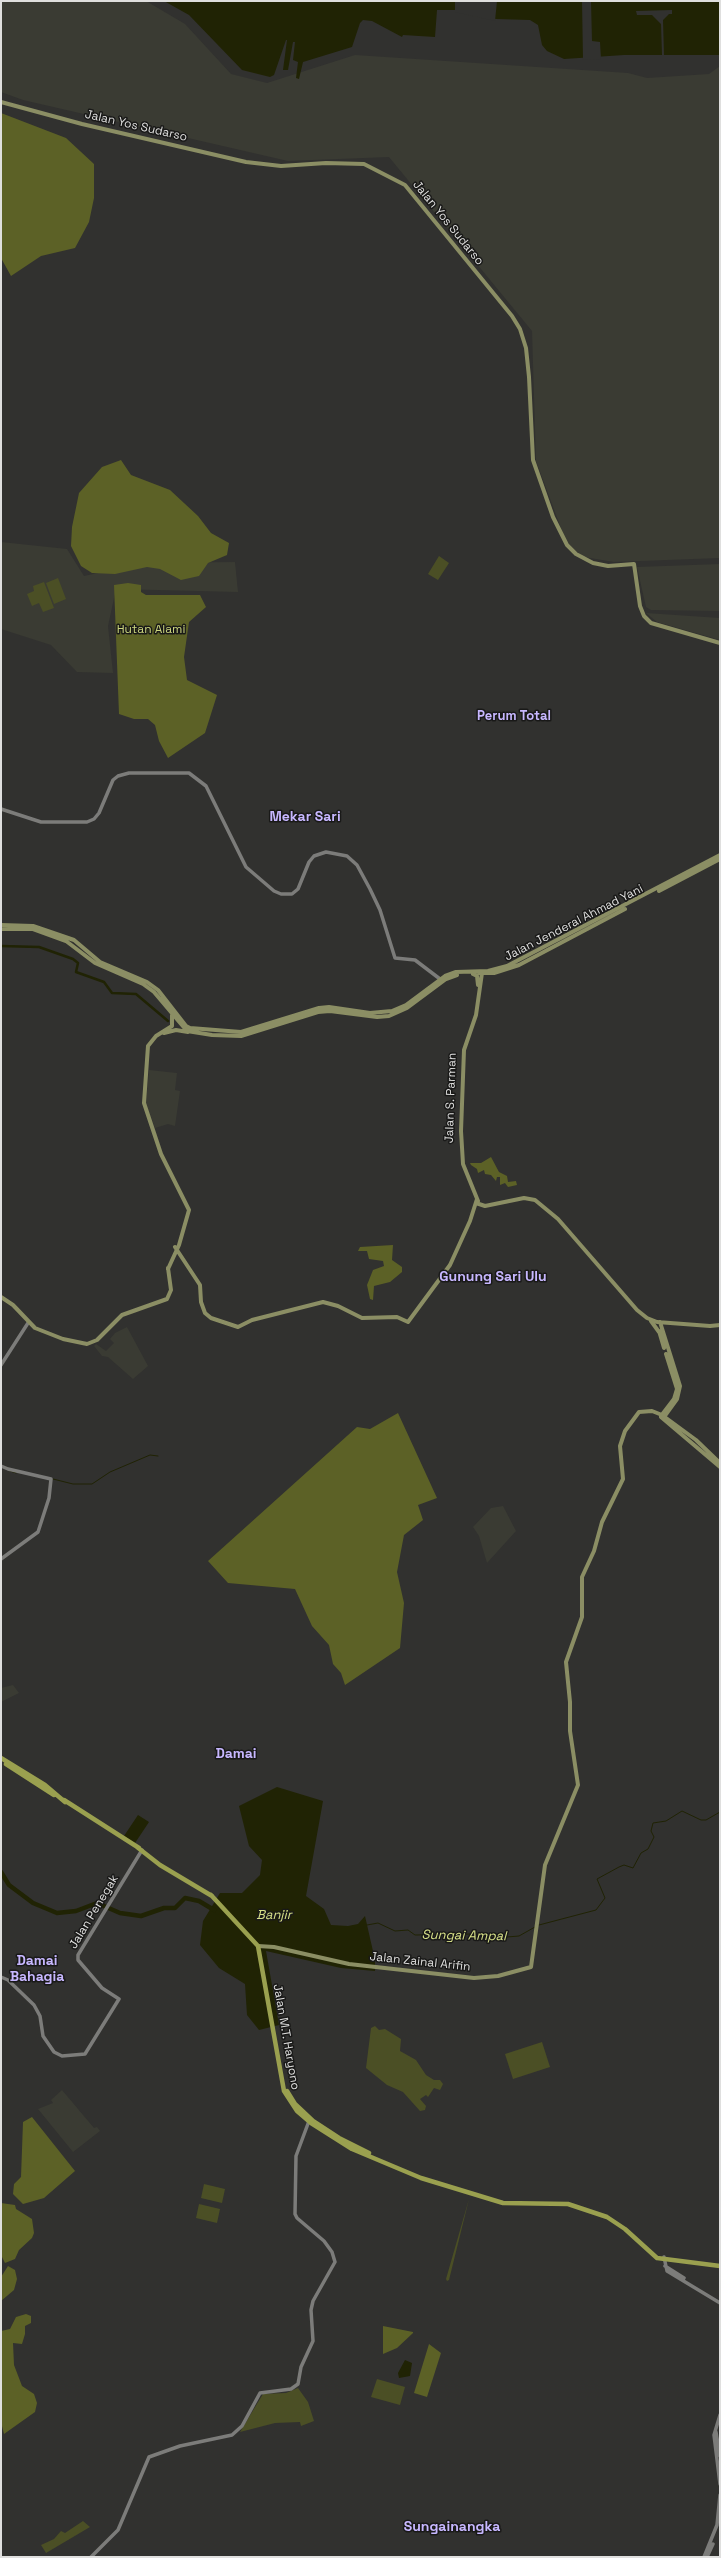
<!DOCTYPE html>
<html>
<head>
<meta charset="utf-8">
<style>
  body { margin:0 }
  #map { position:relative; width:721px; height:2558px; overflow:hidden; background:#31312f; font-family:"Space Grotesk",sans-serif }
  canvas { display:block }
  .frame { position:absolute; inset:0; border:2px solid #dfdfde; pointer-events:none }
</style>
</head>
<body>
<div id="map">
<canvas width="721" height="2558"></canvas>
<div class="frame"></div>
</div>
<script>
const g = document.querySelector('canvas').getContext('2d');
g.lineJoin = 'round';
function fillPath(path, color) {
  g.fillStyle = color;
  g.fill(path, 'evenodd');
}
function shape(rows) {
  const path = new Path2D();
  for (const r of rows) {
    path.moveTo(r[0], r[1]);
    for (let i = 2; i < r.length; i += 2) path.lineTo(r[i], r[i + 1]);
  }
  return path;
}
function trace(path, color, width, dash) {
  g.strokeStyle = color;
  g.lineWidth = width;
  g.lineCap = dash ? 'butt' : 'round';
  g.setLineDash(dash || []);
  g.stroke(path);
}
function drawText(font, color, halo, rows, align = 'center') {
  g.font = font + ' "Space Grotesk",sans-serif';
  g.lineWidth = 3;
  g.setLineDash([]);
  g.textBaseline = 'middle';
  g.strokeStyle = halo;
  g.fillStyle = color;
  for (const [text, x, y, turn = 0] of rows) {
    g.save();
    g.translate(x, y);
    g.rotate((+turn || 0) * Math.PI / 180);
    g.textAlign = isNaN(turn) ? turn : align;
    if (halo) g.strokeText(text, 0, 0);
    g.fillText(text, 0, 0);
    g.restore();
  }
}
fillPath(shape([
  [1,1,146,1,185,24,231,74,267,83,355,55,628,73,647,78,709,74,720,66,720,558,614,562,584,557,573,549,565,539,536,461,532,331,389,157,288,161,23,100,1,92],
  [1,542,67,549,84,576,145,563,235,562,238,592,116,589,108,626,113,673,77,672,51,645,1,629],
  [720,564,720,611,651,610,646,607,637,567],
  [646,613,720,618,720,640,657,622],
  [149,1070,177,1073,175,1090,180,1091,175,1126,168,1124,155,1128,146,1103],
  [127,1327,148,1366,133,1379,108,1357,102,1356,94,1346,96,1344,106,1351,114,1343,110,1339,115,1333],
  [503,1506,516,1531,487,1563,479,1536,473,1527,491,1508],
  [13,1685,19,1693,1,1702,1,1688],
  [62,2090,94,2128,97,2127,100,2131,73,2152,38,2109,53,2103,51,2100]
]), '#3a3b33');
fillPath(shape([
  [439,556,449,563,438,580,428,574],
  [58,578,66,599,54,604,46,583],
  [44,582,54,608,43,612,39,603,32,606,27,594,34,591,33,586],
  [375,2026,379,2030,385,2029,401,2039,400,2051,416,2060,426,2075,434,2080,440,2080,443,2084,440,2090,434,2088,428,2097,426,2095,420,2099,426,2106,425,2110,420,2111,403,2092,387,2085,366,2068,371,2028],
  [542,2042,550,2067,513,2079,505,2054],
  [204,2184,225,2189,222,2203,201,2198],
  [469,2199,449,2280,447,2281,446,2279],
  [199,2204,220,2209,217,2223,196,2218],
  [377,2379,405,2387,400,2405,371,2397],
  [298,2388,308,2402,314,2421,301,2426,300,2422,275,2423,240,2432,263,2394,286,2393],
  [83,2521,90,2527,46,2553,41,2545,54,2539,61,2531,65,2533]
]), '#4b4f25');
fillPath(shape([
  [1,113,66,138,94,164,94,198,89,222,75,248,41,256,11,276,1,258],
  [121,460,131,475,170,490,198,516,211,533,229,543,227,555,208,563,199,576,181,580,160,569,147,567,115,574,92,573,81,566,71,546,72,527,79,493,102,467],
  [128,583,141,585,141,592,146,595,200,595,206,607,189,622,184,657,187,680,217,695,205,733,168,758,159,741,155,725,148,719,134,719,119,714,114,585],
  [491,1157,499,1172,507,1176,508,1182,516,1181,517,1185,508,1187,505,1183,500,1185,500,1177,497,1177,496,1181,491,1175,485,1174,484,1170,478,1173,477,1169,471,1165,470,1163,481,1163],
  [393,1245,392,1260,402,1267,402,1272,390,1282,374,1286,373,1300,370,1299,367,1285,373,1270,384,1266,383,1261,369,1259,367,1251,358,1251,360,1247],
  [398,1413,437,1498,418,1505,423,1520,404,1535,397,1572,404,1603,400,1648,345,1685,341,1673,333,1664,329,1645,312,1626,295,1589,228,1583,208,1561,357,1427,370,1429],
  [32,2117,75,2171,44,2198,23,2204,13,2194,14,2184,21,2177,23,2122],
  [1,2203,15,2205,16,2209,32,2219,34,2233,32,2238,19,2250,15,2259,5,2263,1,2255],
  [8,2266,15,2270,17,2279,14,2290,1,2301,1,2277],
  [26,2314,31,2316,31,2323,25,2326,25,2334,22,2344,13,2343,14,2365,22,2386,34,2394,37,2403,35,2412,4,2434,1,2422,1,2331,10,2329,16,2317],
  [383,2326,413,2332,413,2333,397,2348,383,2354],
  [429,2344,441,2353,427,2397,414,2393]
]), '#5c6126');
fillPath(shape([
  [164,1,720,1,720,55,624,55,564,59,547,51,542,45,538,25,530,20,496,19,455,10,437,10,435,37,403,35,402,37,372,21,363,20,360,23,352,47,303,62,299,79,296,78,298,62,293,60,295,42,293,42,288,70,283,70,287,40,286,40,274,75,270,77,242,70,189,15],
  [277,1787,323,1801,306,1896,324,1909,331,1925,348,1926,358,1924,365,1916,375,1960,375,1971,341,1968,266,1951,279,2025,259,2030,247,2015,245,1984,219,1968,200,1945,203,1921,220,1893,242,1893,260,1875,262,1860,249,1846,239,1806],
  [138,1815,149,1822,135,1843,124,1836],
  [405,2360,412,2363,410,2376,399,2378,398,2373]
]), '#202304');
fillPath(shape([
  [455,1,497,1,495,21,455,12],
  [582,1,591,1,592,41,600,42,601,59,583,60],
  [672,10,672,14,669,14,663,20,664,55,662,55,661,24,652,15,637,15,636,11]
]), '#31312f');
trace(shape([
  [10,1471,16,1473],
  [53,1479,73,1484,92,1484,110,1472,150,1455,158,1456],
  [367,1925,378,1923,395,1931,408,1930,415,1935,472,1934,495,1938,519,1936,535,1927],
  [539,1925,596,1910,605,1898,597,1879,619,1867,624,1865,633,1868,641,1853,648,1849,654,1837,651,1831,653,1823,666,1821,682,1811,701,1820,706,1820,720,1812]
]), '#202304', 1);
trace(shape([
  [1,946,39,947,73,959,78,963,76,972,104,982,112,993,136,994,168,1021]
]), '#202304', 2.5);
trace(shape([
  [1,1872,9,1885,33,1903,57,1913,76,1911,97,1903,120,1913,141,1916,164,1908,175,1908,185,1898,199,1901,214,1910]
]), '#202304', 4.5);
trace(shape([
  [1,809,41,822,87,822,94,819,99,813,113,780,118,776,129,773,189,773,206,786,246,867,274,891,281,894,292,894,298,889,309,862,314,856,326,852,347,856,357,865,370,889,380,910,395,958,415,960,440,979],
  [1,1365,28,1323],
  [1,1466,8,1469,51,1479,49,1498,38,1532,1,1559],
  [1,1977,8,1980,34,2005,40,2016,43,2036,54,2052,62,2056,85,2054,119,1999,102,1988,78,1960,78,1955,142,1850],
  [664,2257,667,2271,720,2303],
  [665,2266,684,2278],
  [720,2415,714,2435,720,2484],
  [716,2432,720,2456],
  [91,2557,118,2530,149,2457,180,2446,232,2435,242,2426,260,2393,291,2389,298,2384,301,2367,313,2341,311,2310,313,2301,335,2262,332,2252,324,2241,297,2218,295,2214,296,2156,309,2121],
  [704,2557,717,2525,720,2495],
  [707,2557,713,2544]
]), '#7c7c7a', 3.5);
trace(shape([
  [1,102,82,124,246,162,281,166,326,163,364,164,405,185,512,316,520,329,526,348,529,377,533,460,553,517,567,545,576,554,593,563,608,566,634,564,640,606,644,616,651,623,720,643],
  [659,891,720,859],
  [1,925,33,926,74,940,100,962,147,982,158,990,186,1026,190,1028,241,1032,319,1008,329,1007,370,1013,392,1011,406,1005,445,976,456,972,488,971,507,966,720,855],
  [1,929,33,929,66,941,95,963,143,984,154,992,187,1031,212,1035,241,1036,318,1012,330,1011,377,1017,389,1016,407,1008,446,979,457,975],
  [479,973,494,973,519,965,625,909],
  [473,974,477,976,478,985],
  [164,1033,176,1030,188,1032],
  [478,1201,463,1164,461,1131,464,1050,476,1015,482,973],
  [476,1203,485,1206,524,1198,535,1200,558,1219,637,1310,647,1318,657,1322,710,1326,720,1325],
  [175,1247,200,1285,201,1302,205,1313,211,1318,238,1327,252,1320,323,1302,338,1306,362,1318,397,1317,408,1322,450,1265,470,1221,477,1199],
  [168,1269,179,1245,189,1210,161,1154,144,1103,148,1046,156,1036,172,1026,172,1015],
  [1,1297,13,1305,35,1328,63,1339,87,1344,97,1340,122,1315,167,1299,171,1290,168,1268],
  [651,1321,659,1332],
  [660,1322,680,1386,677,1399,664,1417],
  [659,1331,664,1348],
  [661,1416,674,1399,677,1389,666,1354],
  [661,1417,720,1467],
  [258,1946,274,1947,349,1964,474,1978,498,1976,531,1967,545,1865,578,1785,570,1731,570,1702,566,1662,582,1617,582,1577,594,1551,602,1522,623,1479,620,1446,625,1431,639,1412,652,1411,662,1415,696,1440,720,1463]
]), '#8b8e64', 4);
trace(shape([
  [1,1758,45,1785,65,1802],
  [6,1764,54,1795],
  [64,1800,139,1848],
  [137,1847,160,1865,212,1896],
  [211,1895,258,1946,284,2091,297,2111,311,2123,352,2149,421,2178,503,2203,568,2204,607,2217,625,2229,657,2258,720,2266],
  [287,2091,295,2104,313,2121,339,2138,369,2153]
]), '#9aa04f', 4.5);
drawText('12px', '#dfdfde', '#191918', [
  ["Jalan Yos Sudarso",136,126,13],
  ["Jalan Yos Sudarso",448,223,51],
  ["Jalan Jenderal Ahmad Yani",574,923,-27],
  ["Jalan S. Parman",451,1098,-88],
  ["Jalan Penegak",94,1912,-59],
  ["Jalan Zainal Arifin",420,1962,6],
  ["Jalan M.T. Haryono",286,2037,80]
]);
drawText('12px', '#cdd77f', '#191918', [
  ["Hutan Alami",151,630]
]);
drawText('bold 13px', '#c7b7ff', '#191918', [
  ["Perum Total",514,716]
]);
drawText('italic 13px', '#d8e189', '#191918', [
  ["Banjir",274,1915],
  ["Sungai Ampal",464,1936,1]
]);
drawText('bold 14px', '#c7b7ff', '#191918', [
  ["Mekar Sari",305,817],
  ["Gunung Sari Ulu",493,1277],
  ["Damai",236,1754],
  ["Damai",37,1961],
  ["Bahagia",37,1977],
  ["Sungainangka",452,2527]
]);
</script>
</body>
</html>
